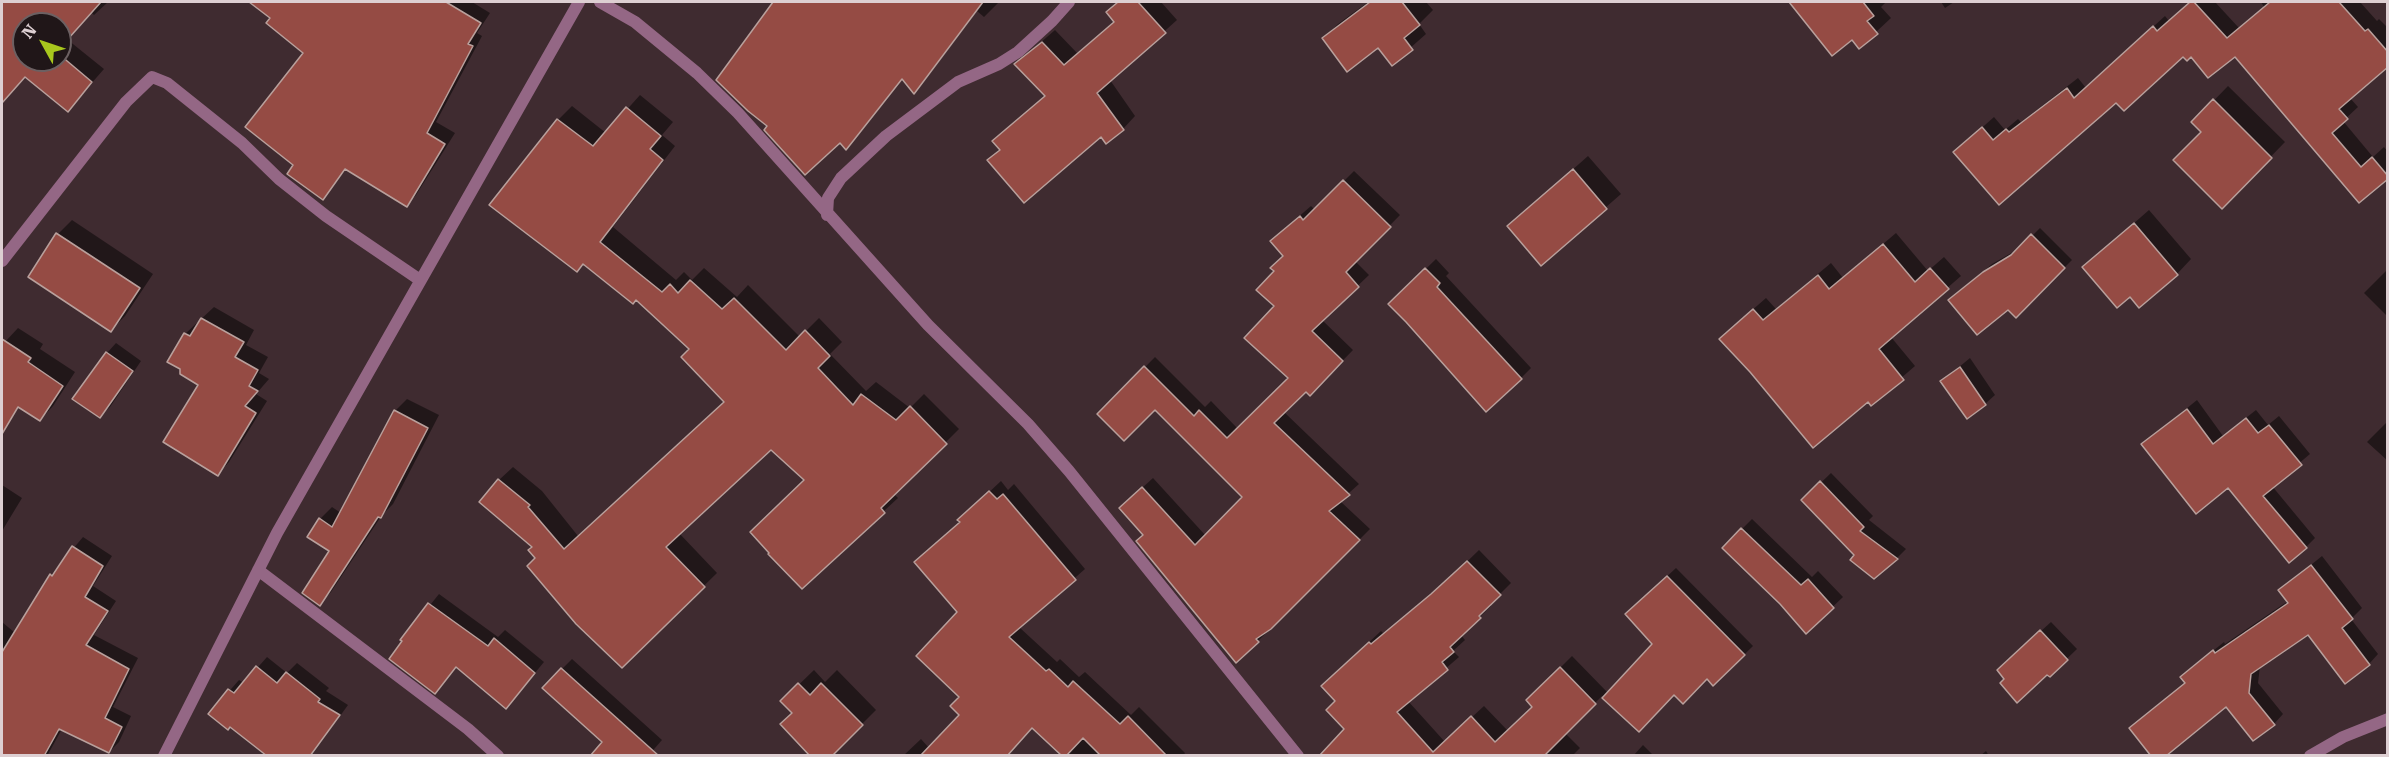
<!DOCTYPE html>
<html>
<head>
<meta charset="utf-8">
<style>
  body { margin:0 }
  #map { position:relative; width:2389px; height:757px; overflow:hidden; background:#3f2b30; font-family:"Roboto Serif",serif }
  canvas { display:block }
  .frame { position:absolute; inset:0; border:3px solid #ddcfd2; pointer-events:none }
  .north { position:absolute; left:12px; top:12px; width:60px; height:60px; box-sizing:border-box; background:#201618; border:2px solid #6c6062; border-radius:50%; rotate:310deg; font-size:16px; font-weight:700; line-height:24px; text-align:center; color:#ddcfd2 }
  .north::after { content:''; display:block; margin:auto; width:21px; height:27px; background:#a8c71d; clip-path:polygon(50% 0,100% 100%,50% 72%,0 100%) }
</style>
</head>
<body>
<div id="map">
<canvas width="2389" height="757"></canvas>
<div class="frame"></div>
<div class="north">N</div>
</div>
<script>
const g = document.querySelector('canvas').getContext('2d');
g.lineJoin = 'round';
function fillPath(path, color) {
  g.fillStyle = color;
  g.fill(path, 'evenodd');
}
function shape(rows) {
  const path = new Path2D();
  for (const r of rows) {
    path.moveTo(r[0], r[1]);
    for (let i = 2; i < r.length; i += 2) path.lineTo(r[i], r[i + 1]);
  }
  return path;
}
function trace(path, color, width, dash) {
  g.strokeStyle = color;
  g.lineWidth = width;
  g.lineCap = dash ? 'butt' : 'round';
  g.setLineDash(dash || []);
  g.stroke(path);
}
fillPath(shape([
  [2,2,108,2,94,15,91,12,68,40,104,69,68,110,25,76,2,102],
  [24,24,60,24,60,60,24,60],
  [272,2,472,2,490,13,477,33,482,36,436,122,455,133,416,195,406,205,347,168,323,198,296,165,305,52,264,11],
  [775,2,999,2,984,17,977,11,925,80,914,92,903,78,846,147,840,141,770,126,746,44],
  [1119,2,1161,2,1177,20,1110,80,1135,116,1123,129,989,160,1001,149,994,141,1046,95,1016,64,1055,30,1078,54,1116,21,1108,12],
  [1368,2,1426,2,1433,10,1419,24,1426,34,1392,64,1379,46,1324,38,1338,24],
  [1798,2,1886,2,1881,7,1891,18,1860,47,1853,38,1794,6],
  [1941,2,1954,2,1945,8],
  [2191,2,2215,2,2239,28,2264,7,2261,2,2360,2,2377,21,2379,19,2388,28,2388,65,2350,98,2358,107,2343,121,2373,157,2384,147,2388,152,2388,177,2359,201,2235,55,2183,55,2116,101,2000,203,1967,141,1994,117,2005,130,2018,119,2021,122,2078,78,2086,88,2165,16,2169,21],
  [2228,86,2285,142,2222,207,2203,132,2193,122],
  [640,95,673,122,662,135,675,146,613,227,676,280,684,272,692,280,704,268,737,297,748,285,800,337,819,318,842,342,830,354,866,391,876,382,910,408,924,394,959,429,894,494,898,498,802,587,806,480,771,448,679,533,717,573,622,666,537,558,533,546,499,480,513,467,542,491,578,536,725,401,691,349,636,298,584,262,491,204,558,120,572,106,606,133],
  [1588,156,1621,194,1541,264,1509,226],
  [1354,171,1400,215,1355,261,1369,275,1322,320,1353,350,1310,394,1306,390,1284,412,1359,484,1340,501,1370,529,1258,641,1236,660,1145,535,1131,498,1153,478,1206,536,1245,497,1155,408,1099,414,1155,357,1205,407,1211,401,1238,429,1290,378,1276,306,1276,271,1285,256,1282,231,1311,206,1315,210],
  [2149,210,2191,259,2177,274,2084,267],
  [72,220,153,274,125,316,111,330,30,277,58,234],
  [2040,228,2072,260,2016,316,2008,308,1950,300,1992,264,2020,248],
  [1896,233,1928,271,1944,257,1961,276,1891,337,1915,366,1871,404,1868,400,1734,326,1766,298,1776,309,1831,263,1843,278],
  [1436,259,1449,273,1446,276,1531,368,1521,378,1390,304],
  [2388,269,2388,317,2364,293],
  [214,307,254,330,246,345,268,357,259,373,269,379,256,394,267,401,229,462,218,474,200,385,185,334],
  [18,328,43,344,40,349,75,372,53,406,40,420,20,406,14,412,2,404,2,341,4,343],
  [116,343,141,361,110,407,100,416,107,353],
  [1970,358,1995,395,1985,404,1942,381],
  [407,399,439,415,393,504,382,515,331,592,319,604,331,551,320,519,332,507,341,513,395,411],
  [2197,400,2223,436,2256,410,2268,425,2279,416,2310,454,2272,486,2315,538,2306,547,2228,486,2143,444],
  [2388,421,2388,461,2367,442],
  [1831,473,1873,516,1869,520,1906,549,1897,558,1856,555,1803,500],
  [1001,481,1008,490,1014,484,1085,569,1019,627,1057,662,1060,659,1079,677,1085,672,1131,715,1139,707,1185,753,1183,756,1064,756,1032,726,988,756,903,756,921,739,929,748,961,714,959,612,961,522,970,510],
  [2,485,22,498,2,531],
  [1752,519,1812,577,1818,571,1843,597,1806,632,1742,529],
  [83,537,112,556,93,586,116,601,94,635,138,658,113,707,131,716,119,742,109,752,62,729,47,756,2,756,2,622,14,632,51,575],
  [1479,550,1511,583,1490,604,1491,606,1461,635,1465,640,1453,651,1459,657,1408,701,1445,742,1484,706,1508,731,1534,706,1528,700,1572,656,1608,693,1654,644,1635,606,1676,568,1753,646,1714,684,1707,677,1674,693,1639,730,1602,696,1565,733,1580,748,1572,756,1321,756,1346,729,1337,701,1335,674,1381,631,1384,634,1445,583],
  [2322,556,2362,608,2351,619,2378,654,2369,664,2309,633,2260,666,2258,683,2283,714,2274,724,2226,704,2131,728,2186,682,2192,668,2224,642,2225,644,2288,601,2280,590],
  [439,594,498,637,505,630,544,662,515,697,458,666,435,692,402,640],
  [2051,622,2077,649,2050,675,2047,673,2006,678,2008,661],
  [267,657,287,673,297,663,329,688,326,691,348,705,311,756,270,756,230,725,210,713,239,680,244,683],
  [572,659,662,740,648,756,605,742,562,669],
  [814,670,825,682,837,670,876,710,830,756,782,701],
  [1643,745,1654,756,1633,756],
  [1986,751,1989,756,1980,756]
]), '#0007');
const building = shape([
  [2,2,101,2,60,48,60,24,24,24,24,60,60,60,60,55,92,82,68,112,25,77,2,103,2,2],
  [249,2,446,2,481,23,468,44,473,46,427,133,445,144,407,207,345,169,323,200,287,174,293,165,245,127,303,53,266,23,270,18,249,2],
  [773,2,983,2,914,94,902,79,846,150,840,143,805,175,764,130,767,126,748,111,716,80,773,2],
  [1118,2,1138,2,1166,33,1097,93,1124,130,1106,144,1101,137,1024,203,987,160,1000,150,992,141,1045,96,1014,64,1042,42,1064,65,1114,22,1106,12,1118,2],
  [1370,2,1402,2,1420,25,1404,38,1413,50,1392,66,1378,48,1347,72,1322,38,1370,2],
  [1789,2,1863,2,1874,16,1867,21,1878,34,1859,49,1852,40,1832,56,1789,2],
  [2190,2,2194,2,2227,38,2270,2,2339,2,2365,31,2368,29,2388,52,2388,67,2339,109,2348,119,2332,133,2361,167,2372,157,2388,176,2388,179,2359,203,2235,57,2208,78,2191,57,2187,61,2183,57,2124,111,2116,103,1999,205,1953,152,1982,127,1993,140,2006,129,2009,132,2067,88,2074,98,2153,26,2157,31,2190,2],
  [2213,99,2272,158,2222,209,2173,160,2201,132,2191,122,2213,99],
  [626,107,661,136,650,149,663,160,600,242,662,292,670,284,678,293,690,280,722,309,734,298,786,350,805,330,830,356,818,368,853,405,861,394,896,420,910,406,947,444,881,508,885,513,802,589,768,554,769,553,750,532,804,480,771,450,666,547,705,587,622,668,576,624,527,566,535,558,528,550,532,547,479,502,498,479,530,505,528,507,564,549,724,402,681,357,689,349,636,300,633,304,583,264,577,272,489,205,557,119,593,146,626,107],
  [1573,169,1607,209,1541,266,1507,226,1573,169],
  [1343,180,1391,227,1346,272,1359,287,1312,331,1343,361,1310,396,1306,392,1274,423,1350,495,1329,511,1360,540,1271,629,1256,639,1259,642,1236,663,1136,541,1143,535,1119,508,1142,487,1195,545,1242,497,1155,410,1124,441,1097,414,1144,366,1194,416,1199,410,1227,438,1288,378,1244,338,1274,306,1256,290,1274,271,1270,268,1283,256,1270,241,1300,216,1303,220,1343,180],
  [2134,223,2178,275,2139,308,2130,297,2117,308,2082,267,2134,223],
  [56,233,140,288,111,332,28,277,56,233],
  [2031,234,2065,268,2016,318,2008,310,1977,335,1948,300,1983,272,2011,255,2031,234],
  [1883,244,1915,282,1930,268,1949,289,1879,349,1904,380,1871,406,1868,402,1813,448,1750,372,1719,339,1753,309,1763,320,1818,275,1829,289,1883,244],
  [1425,268,1440,283,1437,287,1522,379,1486,412,1406,322,1388,304,1425,268],
  [201,318,244,342,235,357,258,370,249,386,258,391,245,406,256,413,218,476,163,442,198,385,180,374,180,369,167,362,184,333,190,336,201,318],
  [2,339,31,358,28,362,63,386,40,421,18,407,2,434,2,339],
  [106,352,133,371,100,418,72,399,106,352],
  [1960,367,1986,405,1967,419,1940,381,1960,367],
  [2187,409,2213,444,2246,418,2258,433,2269,425,2302,465,2263,496,2307,548,2289,563,2228,488,2196,514,2141,444,2187,409],
  [394,410,428,428,381,518,378,517,320,606,302,593,329,551,307,537,319,518,332,527,394,410],
  [1820,481,1864,527,1860,531,1898,559,1874,579,1850,560,1854,555,1801,500,1820,481],
  [989,491,997,499,1003,494,1076,580,1009,637,1046,671,1049,669,1068,687,1073,681,1120,724,1128,716,1167,756,1101,756,1083,738,1066,756,1062,756,1032,728,1007,756,920,756,959,715,950,706,959,697,916,656,957,612,914,562,960,522,957,520,989,491],
  [1741,528,1801,585,1808,579,1834,608,1806,634,1780,604,1722,548,1741,528],
  [72,546,103,566,85,597,108,611,86,645,129,669,105,718,122,727,109,753,59,729,44,756,2,756,2,652,50,574,52,576,72,546],
  [1467,561,1501,595,1479,616,1481,618,1450,647,1454,652,1442,662,1448,670,1397,712,1433,752,1471,716,1495,742,1532,707,1526,700,1560,667,1596,704,1544,756,1319,756,1344,729,1326,710,1335,701,1321,686,1369,642,1371,644,1431,594,1467,561],
  [2311,565,2353,619,2342,628,2370,665,2345,684,2308,635,2251,674,2249,693,2275,725,2253,741,2226,707,2166,756,2151,756,2129,728,2185,683,2180,677,2213,650,2215,653,2288,603,2278,590,2311,565],
  [1667,576,1745,655,1713,686,1707,679,1683,704,1674,695,1639,732,1602,698,1652,644,1625,614,1667,576],
  [428,603,488,646,494,638,535,673,506,709,456,667,435,694,389,659,402,641,400,640,428,603],
  [2040,630,2068,660,2050,677,2047,675,2017,703,2000,683,2004,679,1997,670,2040,630],
  [256,666,277,683,286,672,320,699,318,702,340,715,310,756,267,756,230,727,228,730,208,714,228,689,234,693,256,666],
  [561,668,659,756,590,756,602,742,542,688,561,668],
  [798,683,810,695,821,683,863,725,832,756,810,756,780,724,792,713,780,701,798,683]
]);
fillPath(building, '#954b44');
trace(building, '#b9a09c', 1.5);
trace(shape([
  [600,2,635,22,697,73,738,113,928,325,1028,424,1069,471,1298,756],
  [827,215,828,198,841,178,886,136,958,82,999,64,1018,52,1052,21,1069,2],
  [2,261,126,102,152,77,167,83,242,143,279,179,326,216,420,280],
  [258,570,468,729,498,756],
  [164,756,277,533,579,2],
  [2310,756,2343,737,2388,719]
]), '#946785', 12);
</script>
</body>
</html>
